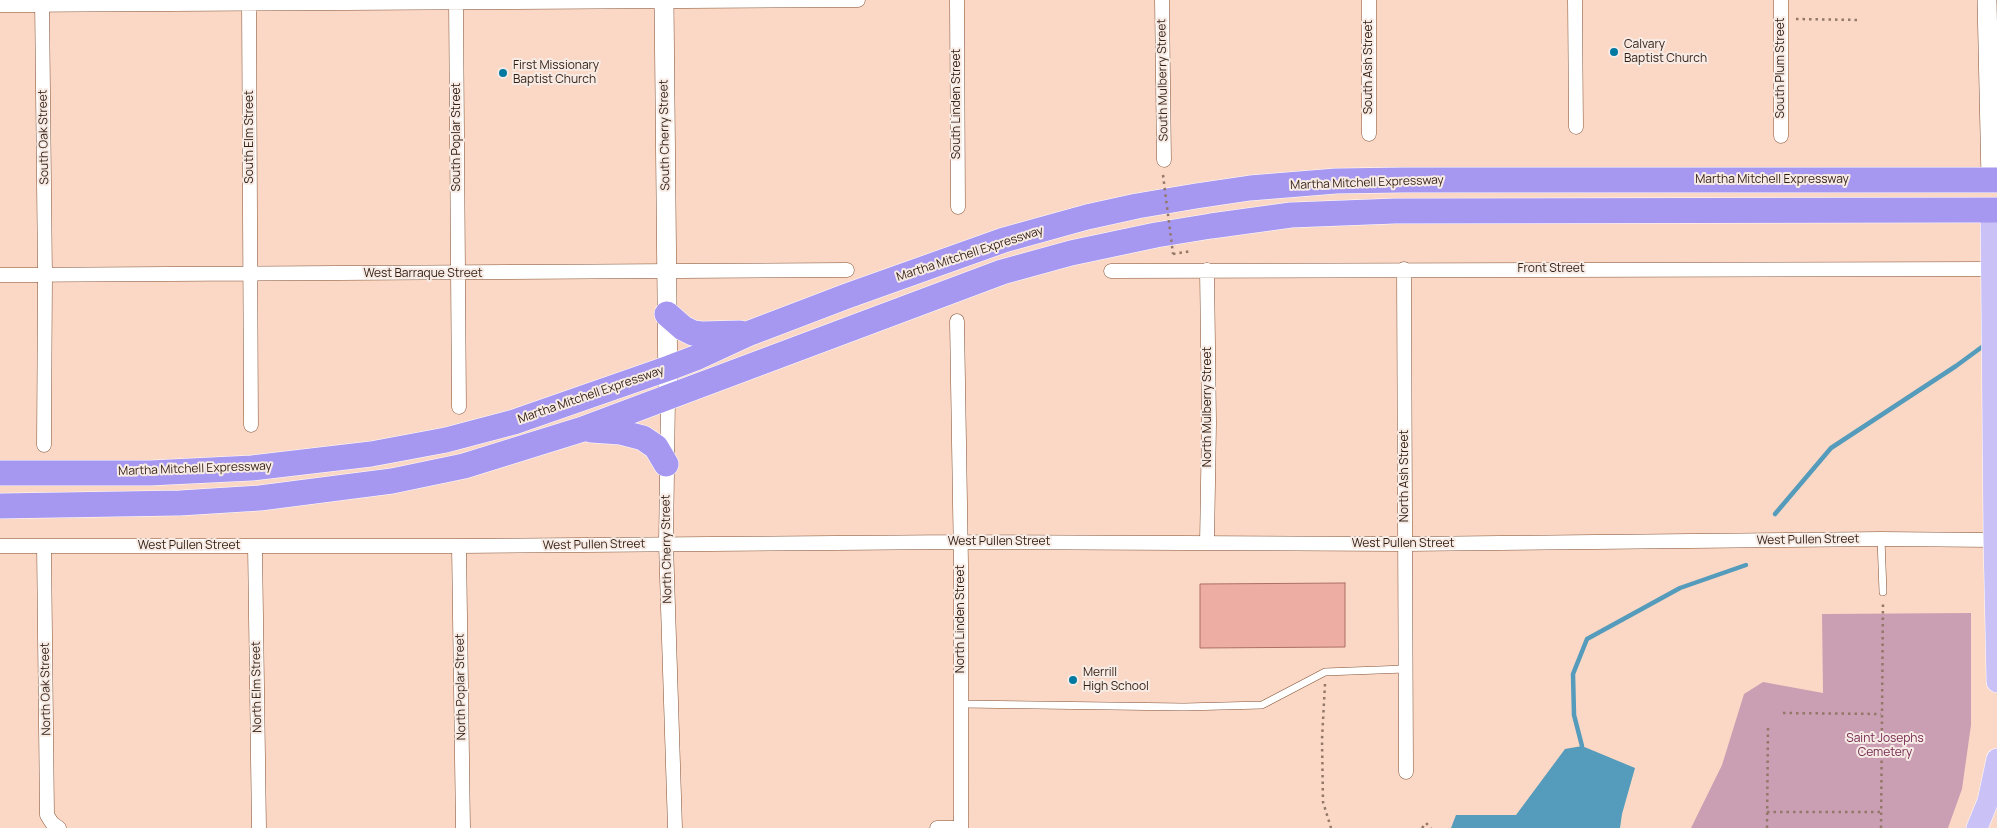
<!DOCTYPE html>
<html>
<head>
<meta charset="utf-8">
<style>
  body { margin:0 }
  canvas { display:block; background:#fbd8c5 }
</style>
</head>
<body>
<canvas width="1997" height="828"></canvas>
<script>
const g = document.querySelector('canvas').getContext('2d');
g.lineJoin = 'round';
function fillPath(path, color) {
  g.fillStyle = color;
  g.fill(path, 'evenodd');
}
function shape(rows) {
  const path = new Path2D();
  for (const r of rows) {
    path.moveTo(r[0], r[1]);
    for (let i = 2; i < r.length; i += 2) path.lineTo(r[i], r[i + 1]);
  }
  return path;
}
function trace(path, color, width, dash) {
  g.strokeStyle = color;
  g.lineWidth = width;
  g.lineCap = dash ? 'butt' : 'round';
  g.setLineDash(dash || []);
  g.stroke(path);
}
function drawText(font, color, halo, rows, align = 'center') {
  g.font = font + ' Manrope,sans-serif';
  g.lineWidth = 4;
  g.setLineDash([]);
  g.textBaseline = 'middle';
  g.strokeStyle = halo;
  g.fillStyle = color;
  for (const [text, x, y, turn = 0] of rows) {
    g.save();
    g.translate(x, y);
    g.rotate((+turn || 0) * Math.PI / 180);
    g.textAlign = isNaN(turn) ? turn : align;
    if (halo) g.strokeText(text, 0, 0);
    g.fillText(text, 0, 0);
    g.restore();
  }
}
fillPath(shape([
  [1971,613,1971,725,1962,789,1948,828,1691,828,1722,765,1744,694,1763,682,1823,693,1822,614]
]), '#cb9fb3');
fillPath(shape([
  [1582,746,1635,768,1622,814,1620,828,1451,828,1456,815,1516,815,1565,749]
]), '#549bbc');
trace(shape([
  [1775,514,1831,448,1956,366,1986,344],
  [1582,746,1574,715,1573,674,1587,639,1680,588,1746,565]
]), '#549bbc', 4.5);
const building = shape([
  [1345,583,1345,647,1200,648,1200,584,1345,583]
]);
fillPath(building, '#eeada2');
trace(building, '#ab6f65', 1);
const lane = shape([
  [1881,539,1883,592],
  [962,704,1184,707,1262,705,1325,672,1405,669]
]);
const street = shape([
  [42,0,45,275,44,445],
  [249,0,251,425],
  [456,0,459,407],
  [957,0,958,207],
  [1162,0,1164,160],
  [1369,0,1369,134],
  [1575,0,1576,127],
  [1781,0,1781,136],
  [0,5,858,0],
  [1404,269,1406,772],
  [1111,271,1992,269],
  [0,275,847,270],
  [957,321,961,564,961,828],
  [668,397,666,544,675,828],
  [1207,543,1209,423,1207,270],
  [0,546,459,546,961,542,1405,544,1881,539,1994,540],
  [44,546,47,815,52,823,59,828],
  [255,546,259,828],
  [459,546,463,828],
  [937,828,961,828]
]);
const secondary = shape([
  [664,0,668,397],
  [1987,0,1991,180]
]);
const primary = shape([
  [1991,210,1994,540,1997,682],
  [1977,828,1988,801,1997,759]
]);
const highway = shape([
  [667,314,683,328,693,333,702,334,740,333],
  [591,430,620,432,643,438,656,447,666,464],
  [0,473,150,473,252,468,371,454,446,440,514,422,669,368,698,357,750,333,847,296,1004,240,1087,217,1137,206,1196,196,1250,188,1336,181,1404,180,1997,180],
  [0,506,180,503,260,498,392,481,464,466,583,429,1002,272,1071,253,1156,235,1211,226,1291,215,1395,211,1997,210]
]);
trace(lane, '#815134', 8);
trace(street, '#815134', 15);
trace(secondary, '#815134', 20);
trace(primary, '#fff', 22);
trace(highway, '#fff', 26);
trace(shape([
  [1796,19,1860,20],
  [1173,254,1192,251],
  [1325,684,1322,739,1323,802,1331,828],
  [1783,713,1881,714],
  [1767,812,1881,812],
  [1422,828,1426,823,1431,828],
  [1767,828,1768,726],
  [1881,828,1883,603]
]), '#937768', 2.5, [2.5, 4]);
trace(lane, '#fff', 7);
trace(street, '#fff', 14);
trace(secondary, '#fff', 19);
trace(primary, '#cac1f7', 21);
trace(highway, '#a697f1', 25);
trace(shape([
  [1163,175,1173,254]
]), '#937768', 2.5, [2.5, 4]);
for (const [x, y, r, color] of [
  [1614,52,5,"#0179a1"],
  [503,73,5,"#0179a1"],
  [1073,680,5,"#0179a1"]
]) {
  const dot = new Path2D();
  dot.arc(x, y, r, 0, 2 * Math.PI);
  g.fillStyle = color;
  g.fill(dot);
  trace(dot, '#f7ebe5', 2);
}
drawText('12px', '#331e12', '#f7ebe5', [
  ["Calvary",1624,45],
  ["Baptist Church",1624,59],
  ["First Missionary",513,66],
  ["Baptist Church",513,80],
  ["Merrill",1083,673],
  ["High School",1083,687]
], 'left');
drawText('12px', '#331e12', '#f7ebe5', [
  ["South Ash Street",1369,67,-90],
  ["South Plum Street",1781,68,-90],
  ["South Mulberry Street",1163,80,-91],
  ["South Linden Street",957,104,-90],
  ["South Cherry Street",665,135,-91],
  ["South Oak Street",44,137,-91],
  ["South Elm Street",250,137,-90],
  ["South Poplar Street",457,137,-90],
  ["Martha Mitchell Expressway",1772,180],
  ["Martha Mitchell Expressway",1367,183,-2],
  ["Martha Mitchell Expressway",970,254,-18],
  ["Front Street",1551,269],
  ["West Barraque Street",423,274],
  ["Martha Mitchell Expressway",591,395,-19],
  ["North Mulberry Street",1208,407,-90],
  ["Martha Mitchell Expressway",195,469,-2],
  ["North Ash Street",1405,476,-90],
  ["West Pullen Street",1808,540,-1],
  ["West Pullen Street",999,542],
  ["West Pullen Street",1403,544],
  ["West Pullen Street",594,545,-1],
  ["West Pullen Street",189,546],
  ["North Cherry Street",667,549,-91],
  ["North Linden Street",961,619,-90],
  ["North Elm Street",257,687,-91],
  ["North Poplar Street",461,687,-91],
  ["North Oak Street",46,689,-91]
]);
drawText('12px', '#752851', '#f7ebe5', [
  ["Saint Josephs",1885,739],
  ["Cemetery",1885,753]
]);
</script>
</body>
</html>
